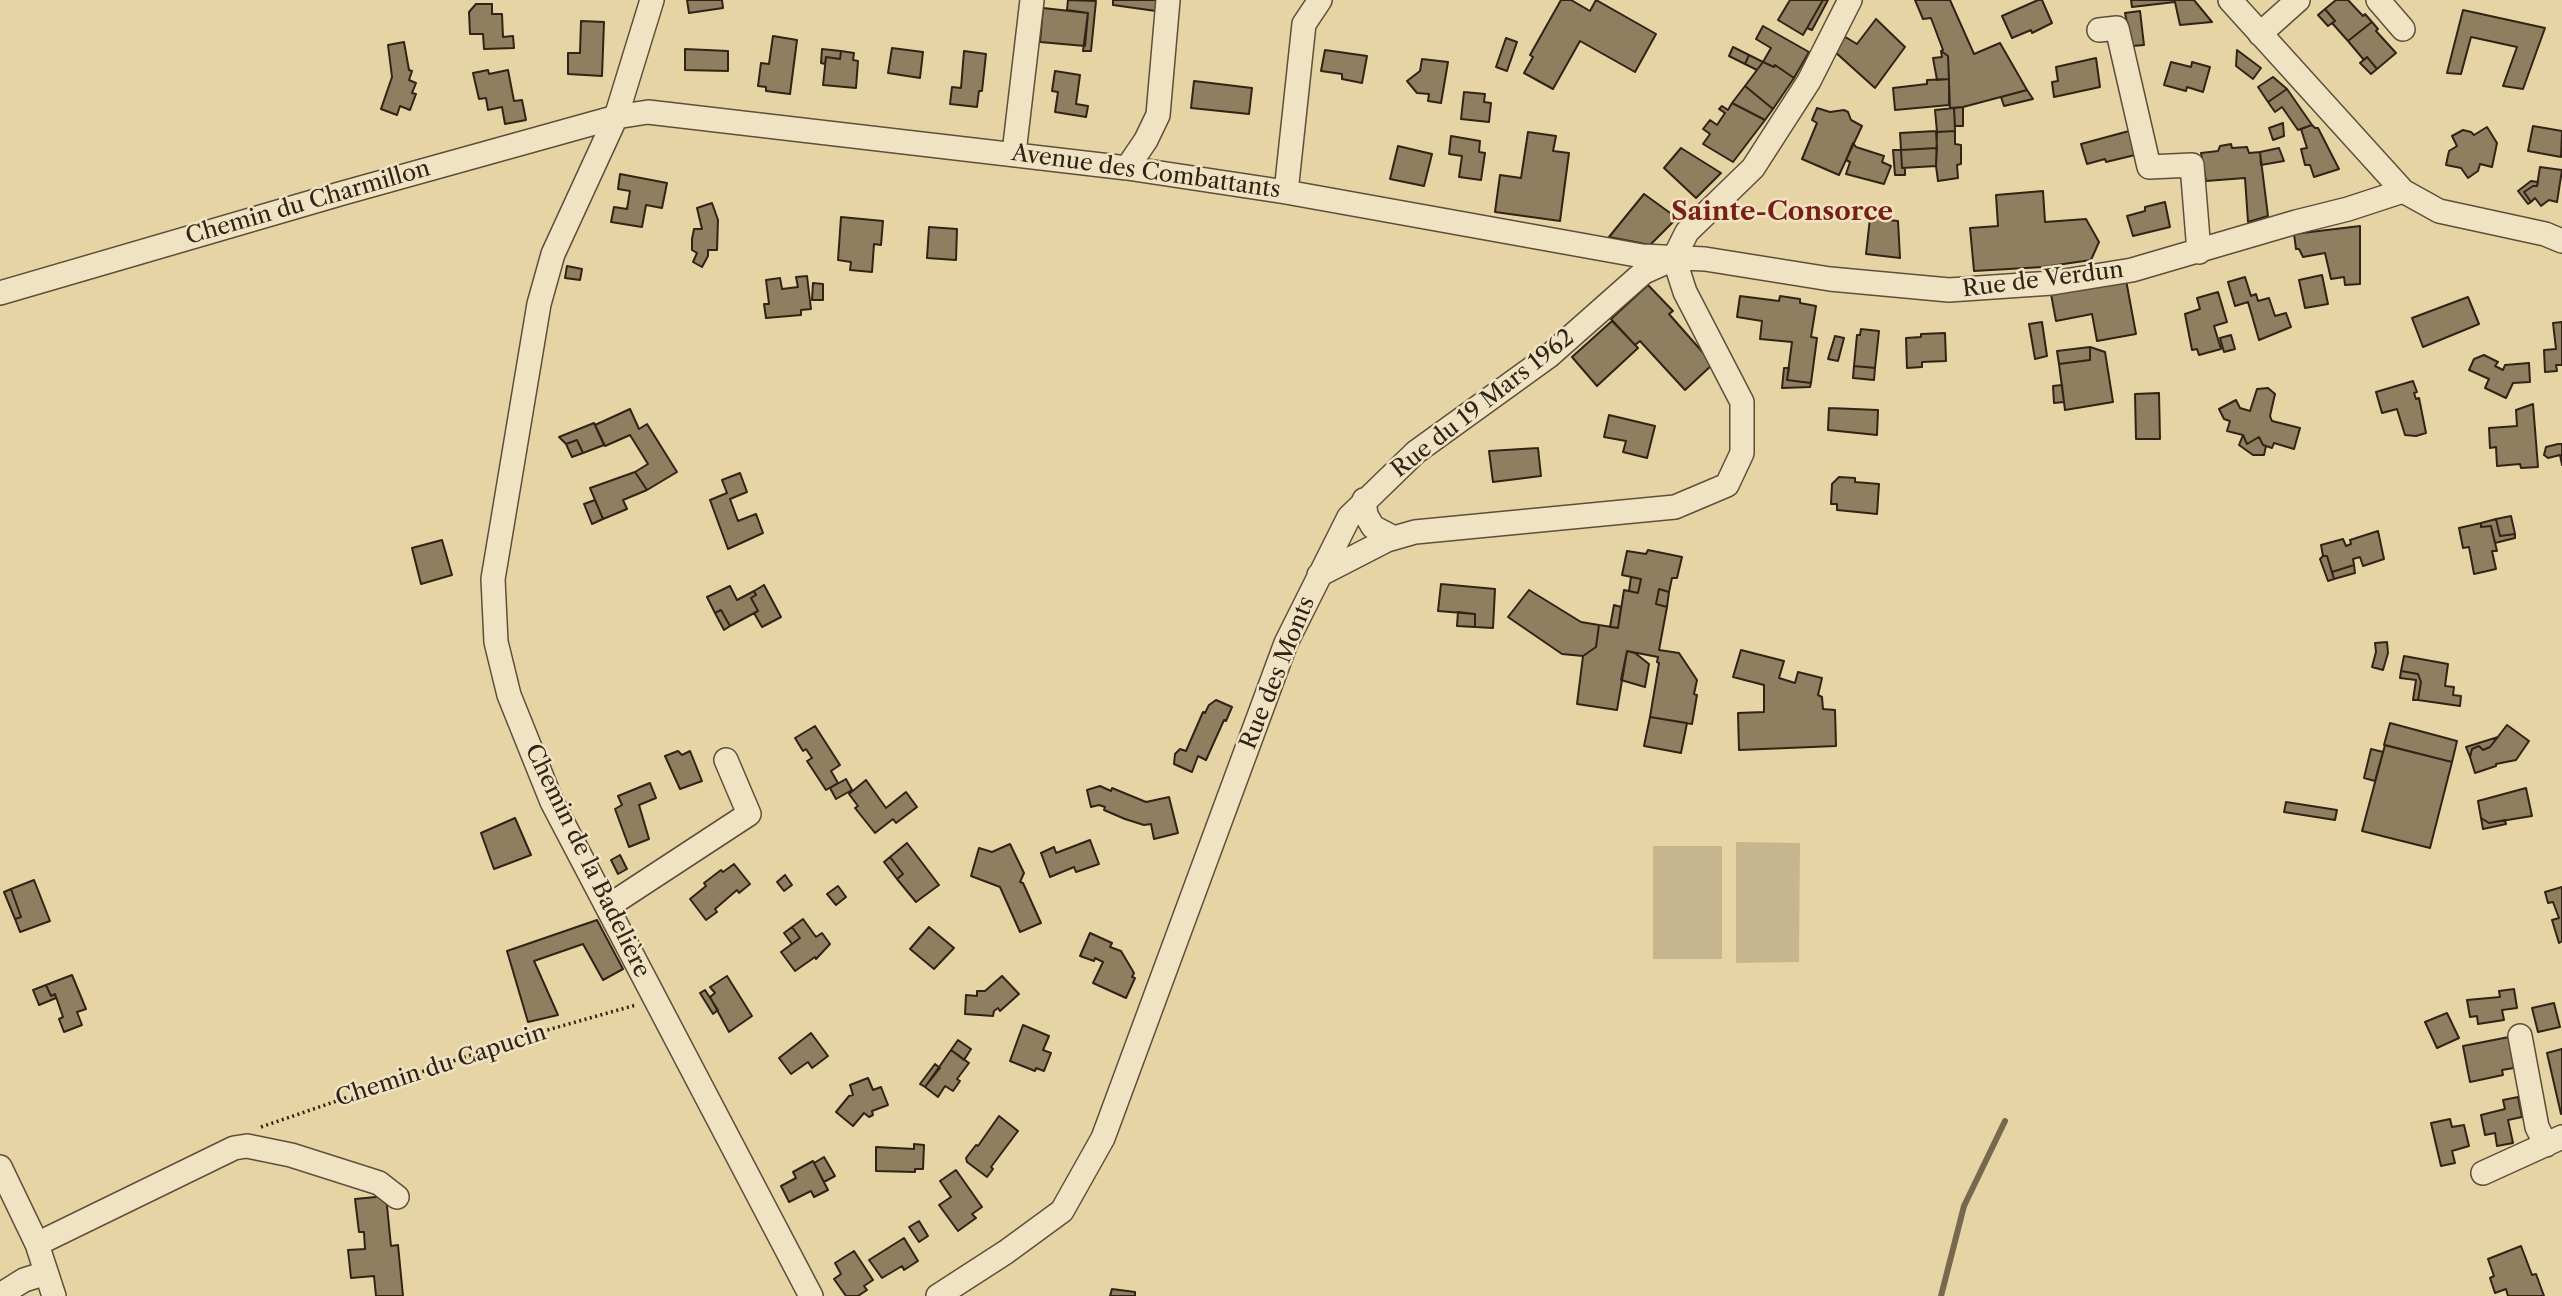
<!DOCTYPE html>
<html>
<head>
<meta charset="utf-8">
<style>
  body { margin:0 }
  canvas { display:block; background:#e6d4a5 }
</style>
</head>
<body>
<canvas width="2562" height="1296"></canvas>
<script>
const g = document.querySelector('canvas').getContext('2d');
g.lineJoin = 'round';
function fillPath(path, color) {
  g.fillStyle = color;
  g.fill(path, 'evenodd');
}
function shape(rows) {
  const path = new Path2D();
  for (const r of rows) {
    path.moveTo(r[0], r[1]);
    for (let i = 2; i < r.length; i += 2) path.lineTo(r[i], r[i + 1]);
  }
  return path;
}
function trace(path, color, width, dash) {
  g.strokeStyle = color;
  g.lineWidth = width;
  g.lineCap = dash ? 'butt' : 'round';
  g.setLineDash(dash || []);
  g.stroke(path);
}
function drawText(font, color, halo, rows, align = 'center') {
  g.font = font + ' "Libre Caslon Text",serif';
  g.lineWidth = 5;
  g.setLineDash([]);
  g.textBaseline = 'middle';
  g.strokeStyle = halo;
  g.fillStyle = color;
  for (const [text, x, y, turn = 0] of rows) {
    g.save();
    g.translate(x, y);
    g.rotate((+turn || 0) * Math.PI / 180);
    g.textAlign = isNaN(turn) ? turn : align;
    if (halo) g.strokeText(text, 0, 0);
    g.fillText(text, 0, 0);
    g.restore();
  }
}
fillPath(shape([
  [1736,842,1800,843,1799,962,1736,963],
  [1653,846,1722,846,1722,959,1653,959]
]), '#c7b68d');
trace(shape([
  [1941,1296,1964,1206,2005,1121]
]), '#78694e', 6);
const building = shape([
  [687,0,722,0,723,8,689,13,687,0],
  [1068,0,1096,1,1091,51,1083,51,1088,13,1067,10,1068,0],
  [1113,0,1157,0,1156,11,1113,5,1113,0],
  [1561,0,1571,0,1590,11,1596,0,1656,34,1635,72,1580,41,1553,89,1524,73,1533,57,1530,55,1561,0],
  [1790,0,1823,0,1803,35,1778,20,1790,0],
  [1823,0,1828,0,1812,30,1807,28,1823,0],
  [1915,0,1950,0,1974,54,2000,43,2027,90,1963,107,1950,108,1948,56,1941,51,1943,50,1931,18,1923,19,1915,0],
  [2038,0,2042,0,2052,23,2032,33,2031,30,2012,38,2002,16,2038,0],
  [2131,0,2194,0,2212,22,2180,25,2175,2,2132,7,2131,0],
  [2336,0,2348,0,2363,16,2365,14,2372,22,2348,41,2332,23,2335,21,2325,9,2336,0],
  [476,4,492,4,492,14,502,14,503,37,513,36,514,48,484,49,483,34,470,34,469,12,476,4],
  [1043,8,1088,13,1085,46,1040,42,1043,8],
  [2325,9,2335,21,2328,26,2318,15,2325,9],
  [2463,10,2545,28,2523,89,2503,86,2517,47,2471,37,2461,74,2447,73,2463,10],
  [2140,11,2144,45,2132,46,2125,13,2140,11],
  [1876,19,1905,47,1875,88,1834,51,1842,35,1857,44,1876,19],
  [581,21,604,22,602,76,568,74,568,53,580,53,581,21],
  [2372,22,2378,29,2376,31,2396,53,2377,69,2367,57,2364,60,2348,41,2372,22],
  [1763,26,1809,52,1794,78,1775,65,1774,67,1763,62,1771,48,1756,39,1763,26],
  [773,36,797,40,790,94,766,91,766,87,758,86,761,63,769,64,773,36],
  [1506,38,1517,42,1507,71,1496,67,1506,38],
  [404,42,409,70,412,71,409,80,416,83,412,93,416,94,410,110,400,106,397,115,381,109,392,77,388,45,404,42],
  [1733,47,1749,55,1745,64,1729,56,1733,47],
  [892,48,923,52,920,78,888,73,892,48],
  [685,49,728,51,728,71,685,70,685,49],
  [822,49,841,51,840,59,826,57,825,64,821,63,822,49],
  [1325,50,1367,56,1362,83,1342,79,1342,74,1321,71,1325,50],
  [2237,50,2261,68,2253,79,2236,66,2237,50],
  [841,51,854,53,853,60,858,61,856,88,823,85,826,57,840,59,841,51],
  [964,51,986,54,982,91,979,91,977,107,950,104,952,87,961,88,964,51],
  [1941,51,1948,56,1949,79,1937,80,1933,58,1942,57,1941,51],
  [1749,55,1763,62,1757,70,1745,64,1749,55],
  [2367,57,2377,69,2371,74,2360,63,2367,57],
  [2096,58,2100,87,2054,97,2052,82,2058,81,2056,67,2096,58],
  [1422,59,1448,62,1441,103,1428,101,1429,94,1417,93,1407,81,1420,71,1422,59],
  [1763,62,1774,67,1775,65,1794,78,1773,109,1745,86,1763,62],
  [2171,62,2191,67,2192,62,2210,67,2203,92,2187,87,2186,91,2164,85,2171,62],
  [488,70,489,74,508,70,514,101,522,100,526,120,505,124,502,107,488,110,486,98,479,99,473,73,488,70],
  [1055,71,1080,75,1076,104,1088,106,1086,117,1055,112,1058,92,1052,91,1055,71],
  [2273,77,2287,89,2268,102,2258,87,2273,77],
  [1949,79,1949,105,1895,110,1893,88,1927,84,1927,80,1949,79],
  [1194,81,1252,88,1249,114,1191,108,1194,81],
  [1745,86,1773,109,1765,120,1732,103,1745,86],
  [2287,89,2296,102,2312,125,2298,130,2282,107,2275,112,2268,102,2287,89],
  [2027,90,2033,99,2004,106,2001,97,2027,90],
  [1464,92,1485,94,1484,102,1491,103,1489,122,1461,119,1464,92],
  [1732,103,1765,120,1733,162,1703,144,1710,134,1703,129,1710,120,1717,125,1725,113,1719,109,1722,106,1728,110,1732,103],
  [1963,107,1963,126,1955,126,1954,108,1963,107],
  [1817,108,1830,112,1844,110,1848,112,1851,120,1862,126,1839,175,1802,159,1817,123,1812,120,1817,108],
  [1954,108,1955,131,1937,132,1935,110,1954,108],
  [2283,123,2284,136,2273,140,2269,128,2283,123],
  [2312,125,2315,128,2318,128,2339,169,2314,177,2310,165,2305,165,2301,149,2307,148,2301,129,2312,125],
  [2533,126,2562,131,2561,157,2528,151,2533,126],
  [2487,127,2497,143,2492,167,2480,164,2478,171,2468,178,2461,168,2446,165,2449,151,2457,146,2452,136,2463,130,2471,132,2474,135,2487,127],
  [1936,131,1937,148,1901,150,1900,133,1936,131],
  [1955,131,1955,144,1961,145,1961,164,1957,165,1958,178,1938,181,1936,166,1937,132,1955,131],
  [2129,131,2135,155,2106,162,2105,159,2087,164,2081,144,2129,131],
  [1528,132,1556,136,1553,151,1569,153,1560,221,1495,212,1500,175,1521,178,1528,132],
  [1451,136,1480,141,1479,152,1485,153,1481,180,1459,177,1462,156,1449,154,1451,136],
  [1853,143,1856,147,1884,156,1882,162,1891,166,1884,184,1846,174,1850,162,1846,160,1853,143],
  [2231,144,2232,148,2247,147,2249,153,2260,152,2268,216,2248,222,2245,178,2206,181,2201,153,2218,151,2220,146,2231,144],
  [1398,146,1432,154,1424,186,1390,179,1398,146],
  [1681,148,1721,173,1696,198,1664,168,1681,148],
  [1937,148,1936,166,1902,168,1901,150,1937,148],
  [2279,148,2284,161,2261,165,2260,152,2279,148],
  [1893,150,1901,150,1902,168,1905,168,1905,175,1895,175,1893,150],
  [2540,167,2562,170,2557,202,2549,200,2541,206,2535,198,2531,202,2524,192,2533,186,2537,186,2540,167],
  [620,174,667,183,662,208,646,205,642,227,611,222,614,207,627,209,630,191,618,189,620,174],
  [2531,181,2538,182,2537,186,2533,186,2524,192,2531,202,2528,204,2518,191,2531,181],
  [2043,191,2045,222,2086,219,2099,242,2091,260,2043,267,1974,271,1970,228,1998,226,1996,195,2043,191],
  [1644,194,1677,218,1650,245,1609,237,1644,194],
  [2165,202,2170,227,2133,236,2127,216,2145,211,2145,207,2165,202],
  [712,203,718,220,717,250,708,250,708,256,702,267,693,262,697,253,692,250,692,239,694,229,702,229,697,208,712,203],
  [841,217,883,221,881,245,874,244,872,272,850,270,851,262,838,260,841,217],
  [1870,218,1898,221,1900,258,1866,254,1870,218],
  [2360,226,2360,284,2345,285,2344,277,2331,279,2325,253,2303,257,2299,249,2296,249,2294,234,2360,226],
  [929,227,957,229,956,260,927,258,929,227],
  [567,266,582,269,580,280,565,278,567,266],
  [2322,275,2328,304,2305,308,2299,280,2322,275],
  [807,276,811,309,801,310,801,315,766,318,764,304,769,304,766,280,780,278,782,289,798,287,796,277,807,276],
  [2245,277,2251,296,2256,294,2258,301,2269,298,2275,316,2286,313,2291,327,2259,340,2248,302,2235,306,2228,282,2245,277],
  [2126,280,2136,334,2097,341,2092,314,2056,321,2051,294,2126,280],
  [813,283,823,284,823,300,812,300,813,283],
  [1648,285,1673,311,1669,314,1713,364,1685,390,1640,341,1635,345,1611,319,1648,285],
  [2218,292,2227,322,2214,326,2221,349,2199,355,2197,349,2192,350,2185,314,2200,309,2197,298,2218,292],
  [1740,296,1779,301,1780,296,1800,299,1800,303,1816,306,1811,337,1817,338,1811,383,1787,380,1792,342,1760,339,1762,321,1737,317,1740,296],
  [2468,297,2479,324,2423,347,2412,318,2468,297],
  [1612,321,1638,348,1597,386,1572,357,1612,321],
  [2042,322,2047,356,2035,359,2029,324,2042,322],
  [2562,322,2562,365,2556,365,2557,371,2545,372,2544,350,2556,349,2553,323,2562,322],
  [1861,329,1879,331,1875,368,1854,366,1857,335,1860,335,1861,329],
  [1945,333,1946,361,1922,362,1922,367,1907,368,1906,338,1921,337,1921,334,1945,333],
  [2231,335,2235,349,2224,352,2220,338,2231,335],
  [1835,336,1844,338,1838,361,1828,359,1835,336],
  [2090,347,2090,360,2059,364,2057,351,2090,347],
  [2090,347,2105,352,2113,402,2065,410,2059,364,2090,360,2090,347],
  [2484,355,2498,362,2495,366,2503,370,2505,365,2529,363,2530,382,2513,383,2506,398,2485,388,2489,379,2469,370,2474,359,2484,355],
  [1854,366,1875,368,1874,380,1853,378,1854,366],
  [1784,368,1789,368,1787,380,1811,383,1810,387,1782,388,1784,368],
  [2413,381,2417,392,2414,393,2416,399,2419,398,2426,433,2416,436,2405,435,2397,409,2382,413,2376,392,2413,381],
  [2062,385,2064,402,2054,403,2053,386,2062,385],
  [2268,388,2275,394,2270,416,2272,421,2300,428,2294,449,2274,443,2272,448,2263,445,2259,437,2247,444,2243,435,2227,431,2230,421,2224,419,2219,409,2236,400,2240,408,2250,411,2257,389,2268,388],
  [2159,393,2160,439,2136,439,2135,394,2159,393],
  [2533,404,2538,467,2521,468,2520,464,2497,466,2496,447,2490,448,2489,428,2517,426,2516,410,2533,404],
  [1829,408,1878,410,1877,435,1828,430,1829,408],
  [630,409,639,429,647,424,677,472,647,490,635,472,648,464,630,435,605,446,595,425,630,409],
  [1609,415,1655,426,1647,458,1623,452,1626,441,1604,437,1609,415],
  [594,423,604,445,583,453,577,440,566,444,559,437,594,423],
  [2243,435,2247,444,2259,437,2263,445,2266,446,2264,455,2253,455,2239,445,2243,435],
  [577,440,583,453,572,457,566,444,577,440],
  [2558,444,2562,444,2562,465,2560,455,2548,458,2544,455,2546,447,2558,444],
  [1538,448,1541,476,1493,482,1489,451,1538,448],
  [635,472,647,490,623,500,627,509,603,519,590,488,635,472],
  [740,473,747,492,730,499,738,521,756,514,763,533,728,549,710,500,727,493,722,480,740,473],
  [1839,477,1855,478,1855,482,1879,484,1877,514,1837,510,1837,504,1831,504,1832,484,1839,477],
  [595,500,603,519,592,524,584,504,595,500],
  [2511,516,2515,534,2500,536,2496,519,2511,516],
  [2496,519,2500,536,2515,534,2515,538,2495,543,2491,526,2481,527,2481,523,2496,519],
  [2481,523,2481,527,2491,526,2497,551,2492,551,2496,569,2474,574,2469,547,2463,548,2459,528,2481,523],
  [2378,531,2384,559,2363,566,2360,557,2353,559,2354,565,2332,572,2327,556,2323,556,2321,545,2343,539,2346,546,2351,544,2350,540,2378,531],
  [442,540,452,575,421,584,412,548,442,540],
  [1648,550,1682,557,1677,578,1672,578,1669,592,1659,589,1656,604,1667,607,1659,650,1679,653,1697,680,1694,694,1697,695,1692,724,1650,717,1659,663,1657,662,1658,657,1627,651,1617,710,1577,704,1583,656,1596,647,1599,625,1618,628,1624,590,1638,593,1641,579,1622,575,1627,551,1646,554,1648,550],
  [2323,556,2327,556,2334,579,2328,581,2320,559,2323,556],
  [2354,565,2355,573,2334,579,2332,572,2354,565],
  [1631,577,1641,579,1638,593,1629,591,1631,577],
  [1441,584,1495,589,1493,628,1475,627,1475,614,1438,611,1441,584],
  [764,585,781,617,762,627,754,613,758,611,751,598,756,595,754,591,764,585],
  [730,586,737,600,754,591,756,595,751,598,758,611,730,626,721,610,715,613,707,597,730,586],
  [1659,589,1669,592,1667,607,1656,604,1659,589],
  [1529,590,1581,622,1599,625,1596,647,1583,656,1562,654,1508,617,1529,590],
  [1614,605,1621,607,1618,628,1610,627,1614,605],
  [721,610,730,626,724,630,715,613,721,610],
  [1458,612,1475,614,1475,627,1457,626,1458,612],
  [2387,642,2388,653,2383,670,2372,667,2376,652,2375,643,2387,642],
  [1741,650,1784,661,1779,678,1795,683,1798,672,1822,678,1818,695,1822,697,1823,709,1835,710,1836,746,1739,750,1738,713,1764,712,1764,685,1733,677,1741,650],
  [1627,651,1635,653,1649,664,1645,687,1621,680,1627,651],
  [2404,656,2448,664,2445,686,2454,687,2453,695,2461,696,2460,706,2418,700,2421,682,2418,674,2401,671,2404,656],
  [2401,671,2418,674,2421,682,2418,700,2413,700,2416,680,2400,678,2401,671],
  [1216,700,1232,707,1226,721,1224,720,1206,760,1198,756,1192,772,1174,764,1175,754,1180,749,1186,751,1203,712,1205,713,1209,705,1216,700],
  [1650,717,1687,723,1681,753,1644,746,1650,717],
  [2390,723,2457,741,2452,762,2384,745,2390,723],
  [2507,725,2529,741,2516,760,2496,764,2496,766,2475,773,2470,757,2472,749,2479,746,2483,750,2490,747,2507,725],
  [815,726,840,765,831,771,838,783,826,790,807,761,812,758,806,749,803,751,795,738,815,726],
  [2498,737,2490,747,2483,750,2479,746,2472,749,2470,757,2466,747,2498,737],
  [2385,745,2452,762,2430,848,2362,831,2385,745],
  [2371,749,2383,752,2375,781,2364,778,2371,749],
  [678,751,682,755,690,751,702,781,680,789,665,756,678,751],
  [846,779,852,790,836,799,830,788,846,779],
  [866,780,886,808,906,792,917,807,896,823,893,819,875,833,855,808,858,806,849,794,866,780],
  [650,783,656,798,639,805,649,839,629,847,615,809,622,805,618,796,650,783],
  [1100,786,1111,791,1112,788,1146,802,1169,797,1178,833,1154,839,1151,824,1144,825,1125,819,1104,810,1105,807,1099,805,1091,807,1087,790,1100,786],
  [2526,788,2532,816,2489,823,2481,818,2478,801,2526,788],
  [2286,802,2337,810,2335,820,2284,812,2286,802],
  [515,818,531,855,494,869,481,833,515,818],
  [2481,818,2489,823,2505,820,2506,824,2483,829,2481,818],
  [1090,840,1099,864,1076,872,1074,867,1050,877,1041,853,1054,847,1056,853,1090,840],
  [907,843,939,885,916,902,897,879,903,874,890,857,907,843],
  [1010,844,1024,873,1020,882,1023,883,1041,923,1020,932,1000,887,971,876,979,848,992,852,1010,844],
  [620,855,627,869,618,874,611,860,620,855],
  [890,857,903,874,897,879,884,862,890,857],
  [734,864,750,884,739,893,737,890,715,909,717,912,706,920,690,899,706,886,704,883,721,870,723,872,734,864],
  [785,875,792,885,784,891,777,882,785,875],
  [34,880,50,921,20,932,15,919,21,917,11,889,34,880],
  [838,886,846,897,836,905,827,894,838,886],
  [2562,887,2562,941,2559,943,2552,920,2559,918,2553,902,2548,903,2545,892,2562,887],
  [11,889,21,917,15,919,4,892,11,889],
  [803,919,816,937,822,933,830,944,816,959,815,957,795,971,781,952,800,938,792,927,803,919],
  [597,920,623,969,603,980,583,944,534,961,558,1015,528,1022,507,951,597,920],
  [792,927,800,938,792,944,784,933,792,927],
  [929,927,954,948,934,969,910,949,929,927],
  [1090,933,1112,943,1110,947,1121,951,1134,973,1132,977,1135,978,1126,998,1093,983,1103,962,1095,958,1094,961,1080,956,1090,933],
  [72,975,86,1009,77,1012,82,1025,64,1032,59,1019,63,1017,55,994,51,996,46,985,72,975],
  [727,976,752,1016,729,1032,710,997,715,993,710,987,727,976],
  [1002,976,1019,994,1000,1011,998,1008,994,1011,993,1016,965,1014,966,995,977,996,977,991,985,991,1002,976],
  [46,985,51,996,55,994,56,998,39,1005,33,990,46,985],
  [2514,989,2517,1008,2502,1010,2504,1020,2478,1024,2477,1016,2470,1017,2467,1000,2500,997,2499,991,2514,989],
  [705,990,718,1010,713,1014,700,993,705,990],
  [2554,1003,2560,1027,2538,1032,2532,1008,2554,1003],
  [2447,1013,2459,1038,2437,1048,2425,1022,2447,1013],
  [1023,1025,1049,1036,1043,1050,1051,1053,1044,1071,1036,1068,1035,1071,1010,1061,1023,1025],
  [811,1033,828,1056,812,1068,808,1062,791,1074,779,1058,811,1033],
  [2509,1037,2514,1068,2502,1070,2503,1075,2470,1082,2463,1046,2509,1037],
  [958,1040,971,1049,964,1060,951,1050,958,1040],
  [2562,1049,2562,1113,2561,1114,2547,1053,2562,1049],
  [951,1050,969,1063,957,1079,960,1081,953,1091,945,1086,938,1097,925,1087,951,1050],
  [935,1064,940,1068,925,1087,920,1084,935,1064],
  [868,1078,873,1090,881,1087,888,1105,872,1111,873,1115,869,1117,864,1113,853,1126,836,1112,849,1096,853,1095,850,1085,868,1078],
  [2518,1097,2522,1117,2508,1120,2513,1143,2497,1146,2495,1133,2485,1135,2481,1115,2505,1109,2503,1100,2518,1097],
  [999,1116,1018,1131,991,1167,993,1169,987,1177,967,1162,966,1158,976,1145,978,1146,999,1116],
  [2450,1119,2452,1127,2464,1125,2469,1146,2452,1151,2455,1163,2441,1166,2431,1123,2450,1119],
  [914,1144,924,1145,923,1169,915,1169,915,1172,876,1171,876,1147,914,1149,914,1144],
  [824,1157,835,1176,824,1182,814,1163,824,1157],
  [813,1161,828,1190,814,1197,811,1191,789,1202,781,1186,796,1178,793,1172,813,1161],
  [956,1170,982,1207,972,1214,976,1218,958,1231,939,1205,951,1197,940,1181,956,1170],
  [386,1196,391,1246,398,1245,403,1296,376,1296,374,1276,351,1278,348,1250,365,1249,364,1232,359,1232,355,1199,386,1196],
  [919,1221,928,1236,919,1242,909,1227,919,1221],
  [904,1238,918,1261,904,1270,902,1266,882,1278,869,1260,904,1238],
  [2521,1246,2532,1275,2536,1274,2544,1296,2508,1296,2506,1289,2495,1293,2490,1278,2494,1276,2488,1259,2521,1246],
  [854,1251,873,1280,864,1286,867,1290,858,1296,846,1296,834,1279,841,1274,835,1263,854,1251],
  [1112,1289,1135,1292,1135,1296,1110,1296,1112,1289]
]);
fillPath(building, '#8f7f60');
trace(building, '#312316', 2);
const minor = shape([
  [652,0,616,117,553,254,539,304,493,579,496,642,509,695,552,802,811,1296],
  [2230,0,2403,191,2439,211,2545,234,2562,241],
  [2378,0,2403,29],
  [2099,30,2117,28,2149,167,2192,165,2199,252],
  [2260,34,2298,0],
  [1014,153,1032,0],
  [1127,168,1146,140,1158,115,1168,0],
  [1286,192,1304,24,1320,0],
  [1674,258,1687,232,1753,168,1809,81,1850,0],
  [0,293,343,193,616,117,648,112,1127,168,1286,192,1642,256,1705,259,1830,279,1949,290,2052,283,2132,270,2296,222,2348,209,2403,191],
  [1364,500,1366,515,1373,527,1394,538],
  [1319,575,1387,540,1415,532,1675,507,1727,485,1742,453,1742,402,1685,292,1674,258],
  [607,907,749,814,726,760],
  [2520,1036,2537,1127,2546,1145],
  [0,1167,37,1244,54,1296],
  [2483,1173,2562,1137],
  [37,1244,234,1148,247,1146,291,1155,379,1183,397,1197],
  [0,1295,24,1280,46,1273],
  [938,1296,1006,1252,1062,1211,1103,1138,1286,643,1349,517,1416,452,1549,356,1644,272,1671,260]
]);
trace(minor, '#5e4f3a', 26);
trace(shape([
  [261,1127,526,1036,636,1005]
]), '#312316', 3.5, [2, 3.5]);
trace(minor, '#efe3c4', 23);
drawText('23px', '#312316', '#efe3c4', [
  ["Avenue des Combattants",1146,172,8],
  ["Chemin du Charmillon",308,203,-16],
  ["Rue de Verdun",2043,280,-7],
  ["Rue du 19 Mars 1962",1483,404,-38],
  ["Rue des Monts",1278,673,-68],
  ["Chemin de la Badelière",587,861,64],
  ["Chemin du Capucin",441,1066,-18]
]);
drawText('bold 26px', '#7a1f14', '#efe3c4', [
  ["Sainte-Consorce",1782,212]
]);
</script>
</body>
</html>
